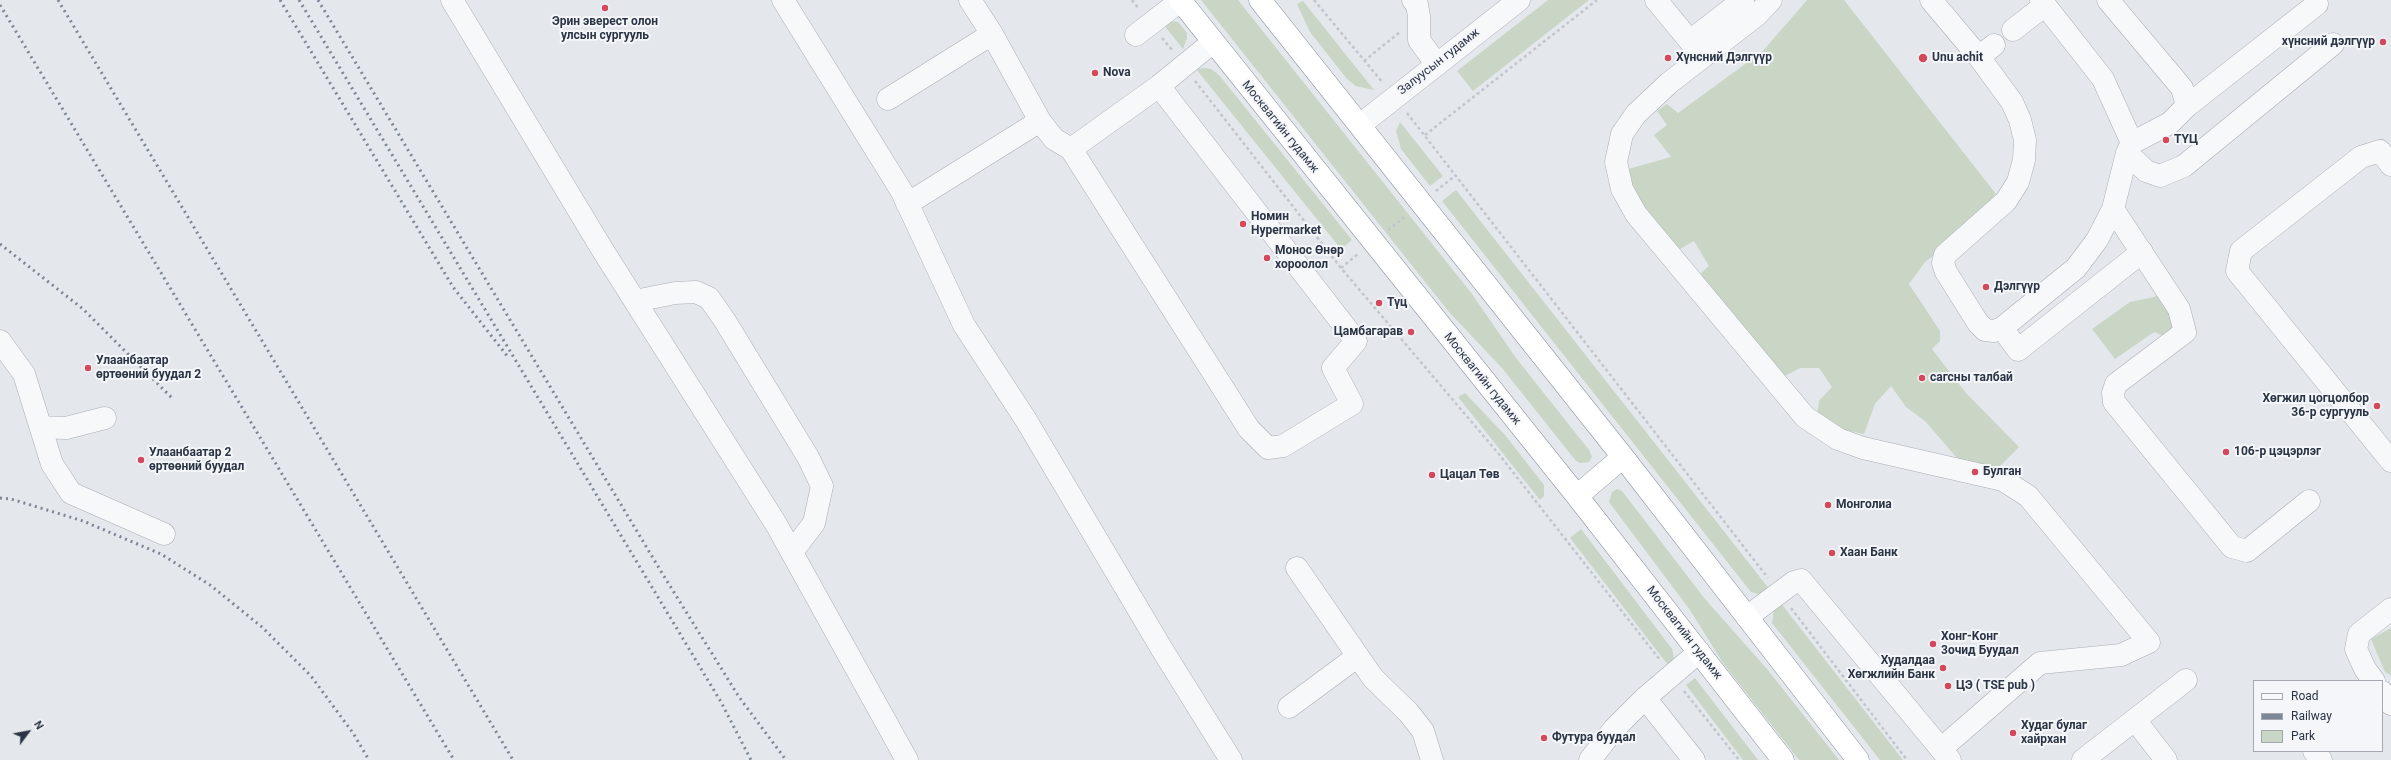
<!DOCTYPE html>
<html>
<head>
<meta charset="utf-8">
<style>
  body { margin:0 }
  #map { position:relative; width:2391px; height:760px; overflow:hidden; background:#e4e7ec; font-family:Roboto,sans-serif }
  canvas { display:block }
  .legend { position:absolute; left:2253px; top:680px; width:130px; height:72px; box-sizing:border-box; background:#f4f6f9; border:1px solid #a4a8b1; margin:0; padding:5px 7px; list-style:none; font-size:12px; color:#2b3445 }
  .legend li { display:flex; align-items:center; gap:8px; height:20px }
  .legend b { width:20px; border:1px solid #a4a8b1 }
  .north { position:absolute; left:8px; top:712px; width:40px; height:40px; -webkit-text-stroke:3px #f4f6f9; paint-order:stroke; rotate:58deg; font-size:11px; font-weight:700; line-height:16px; text-align:center; color:#2b3445 }
  .north::after { content:''; display:block; margin:auto; width:14px; height:18px; background:#2b3445; clip-path:polygon(50% 0,100% 100%,50% 72%,0 100%) }
</style>
</head>
<body>
<div id="map">
<canvas width="2391" height="760"></canvas>
<ul class="legend">
<li><b style="height:5px;background:#f7f8fa"></b>Road</li>
<li><b style="height:5px;background:#7d8696"></b>Railway</li>
<li><b style="height:11px;background:#c9d6c5"></b>Park</li>
</ul>
<div class="north">N</div>
</div>
<script>
const g = document.querySelector('canvas').getContext('2d');
g.lineJoin = 'round';
function fillPath(path, color) {
  g.fillStyle = color;
  g.fill(path, 'evenodd');
}
function shape(rows) {
  const path = new Path2D();
  for (const r of rows) {
    path.moveTo(r[0], r[1]);
    for (let i = 2; i < r.length; i += 2) path.lineTo(r[i], r[i + 1]);
  }
  return path;
}
function trace(path, color, width, dash) {
  g.strokeStyle = color;
  g.lineWidth = width;
  g.lineCap = dash ? 'butt' : 'round';
  g.setLineDash(dash || []);
  g.stroke(path);
}
function drawText(font, color, halo, rows, align = 'center') {
  g.font = font + ' Roboto,sans-serif';
  g.lineWidth = 4;
  g.setLineDash([]);
  g.textBaseline = 'middle';
  g.strokeStyle = halo;
  g.fillStyle = color;
  for (const [text, x, y, turn = 0] of rows) {
    g.save();
    g.translate(x, y);
    g.rotate((+turn || 0) * Math.PI / 180);
    g.textAlign = isNaN(turn) ? turn : align;
    if (halo) g.strokeText(text, 0, 0);
    g.fillText(text, 0, 0);
    g.restore();
  }
}
fillPath(shape([
  [1201,0,1238,0,1472,294,1516,358,1589,450,1592,457,1589,462,1580,463,1576,461,1502,368,1449,312],
  [1548,0,1589,0,1473,91,1457,71],
  [1807,0,1844,0,1996,194,1961,234,1925,262,1909,284,1940,331,1940,341,1932,349,1966,393,2019,447,1999,467,1983,475,1964,466,1925,421,1906,407,1891,386,1875,404,1864,434,1844,430,1817,417,1819,401,1832,387,1819,368,1800,368,1783,377,1766,353,1746,356,1692,281,1709,266,1694,241,1673,253,1621,171,1671,157,1654,135,1667,125,1657,111,1667,104,1678,113,1763,51],
  [1303,1,1374,90,1356,86,1347,79,1310,32,1297,4],
  [1167,21,1178,22,1187,33,1187,38,1183,49,1163,24],
  [1205,68,1211,69,1219,75,1352,240,1341,249,1196,69],
  [1400,122,1443,176,1430,186,1401,149,1396,131],
  [1456,190,1770,590,1761,595,1751,592,1442,201],
  [2172,287,2193,319,2166,337,2154,332,2115,359,2092,329,2130,302,2154,297],
  [1465,393,1505,435,1544,485,1544,496,1540,500,1458,397],
  [1617,489,1622,491,1705,599,1767,669,1839,760,1799,760,1723,663,1690,610,1609,502,1612,492],
  [1581,529,1672,649,1674,658,1668,665,1570,538],
  [1780,602,1903,760,1880,760,1772,623,1774,611],
  [2391,628,2391,675,2385,672,2371,639],
  [1695,678,1758,760,1743,760,1686,685]
]), '#c9d6c5');
const minor = shape([
  [452,0,602,249,776,524,907,760],
  [783,0,902,192,964,325,1026,420,1163,651,1231,760],
  [970,0,992,34,1040,121],
  [1413,0,1417,5,1419,16,1419,40,1437,65],
  [1656,0,1703,57],
  [1771,0,1757,15,1669,83,1636,114,1622,134,1616,162,1622,189,1636,214,1805,417,1838,439,1863,448,2003,480,2028,496,2149,642,2121,655,2040,663,1942,748],
  [1931,0,1979,57],
  [2108,0,2182,88,2187,106,2170,123,2132,143],
  [2013,30,2045,5],
  [1136,35,1180,1],
  [1690,41,1743,0],
  [1994,45,1979,57,2012,102,2020,120,2025,140,2024,160,2018,182,2006,201,1945,255,1943,263,1946,272,1978,323,1985,330,1994,331,2002,328,2076,268,2097,240,2113,209,2127,153,2132,143,2103,79,2041,0],
  [888,99,992,34],
  [2187,106,2317,4],
  [1360,125,1519,0],
  [1071,149,1159,86,1213,42],
  [2127,153,2146,171,2160,176,2184,166,2333,44],
  [2391,165,2380,151,2361,157,2241,251,2237,271,2391,461],
  [907,204,1040,121,1054,139,1071,149,1249,429,1268,448,1283,446,1352,404,1333,368,1356,341,1159,86],
  [2113,209,2179,309,2185,332,2116,384,2113,393,2114,402,2232,547,2247,551,2309,501],
  [635,301,675,293,696,292,709,298,725,321,808,457,822,486,814,523,792,552],
  [2002,328,2018,350,2142,252],
  [0,341,24,374,52,464,71,493,164,534],
  [41,427,66,428,105,418],
  [1297,568,1373,678,1408,712,1423,731,1432,760],
  [1747,617,1794,582,1801,580,1950,760],
  [2374,681,2365,669,2356,649,2359,634,2391,609],
  [2382,692,2391,704],
  [1645,698,1694,760],
  [1289,707,1358,656],
  [2135,720,2166,760],
  [2314,751,2321,760],
  [1590,760,1614,729,1645,698,1699,652],
  [2083,760,2186,680]
]);
const highway = shape([
  [1180,0,1577,496,1783,760],
  [1260,0,1623,457,1858,760],
  [1577,496,1623,457]
]);
trace(minor, '#a9aeb7', 23);
trace(highway, '#8b94a3', 23);
trace(shape([
  [1132,0,1139,9],
  [1314,0,1383,83],
  [1162,38,1173,51],
  [1364,61,1400,32],
  [1195,81,1341,268,1498,453,1660,660],
  [1407,113,1768,578],
  [1425,135,1597,0],
  [1436,191,1456,175],
  [1388,230,1406,216],
  [1341,268,1358,254],
  [1791,608,1907,760],
  [1684,691,1739,760]
]), '#c2c5cb', 2.5, [3, 3]);
trace(minor, '#f7f8fa', 22);
trace(highway, '#fff', 22);
trace(shape([
  [58,0,513,760],
  [280,0,453,287,508,357],
  [299,0,721,702,751,760],
  [318,0,662,573,739,697,786,760],
  [0,5,454,760],
  [0,244,83,309,173,399],
  [0,498,11,499,83,521,161,554,210,585,262,627,311,676,353,733,369,760]
]), '#7d8696', 3, [2, 4]);
for (const [x, y, r, color] of [
  [605,8,4,"#d1495b"],
  [2383,42,4,"#d1495b"],
  [1668,58,4,"#d1495b"],
  [1923,58,5,"#d1495b"],
  [1095,73,4,"#d1495b"],
  [2166,140,4,"#d1495b"],
  [1243,224,4,"#d1495b"],
  [1267,258,4,"#d1495b"],
  [1986,287,4,"#d1495b"],
  [1379,303,4,"#d1495b"],
  [1411,332,4,"#d1495b"],
  [88,368,4,"#d1495b"],
  [1922,378,4,"#d1495b"],
  [2377,406,4,"#d1495b"],
  [2226,452,4,"#d1495b"],
  [141,460,4,"#d1495b"],
  [1975,472,4,"#d1495b"],
  [1432,475,4,"#d1495b"],
  [1828,505,4,"#d1495b"],
  [1832,553,4,"#d1495b"],
  [1933,644,4,"#d1495b"],
  [1943,668,4,"#d1495b"],
  [1948,686,4,"#d1495b"],
  [2013,733,4,"#d1495b"],
  [1544,738,4,"#d1495b"]
]) {
  const dot = new Path2D();
  dot.arc(x, y, r, 0, 2 * Math.PI);
  g.fillStyle = color;
  g.fill(dot);
  trace(dot, '#f4f6f9', 1.5);
}
drawText('bold 12px', '#2b3445', '#f4f6f9', [
  ["Эрин эверест олон",605,22,"center"],
  ["улсын сургууль",605,36,"center"],
  ["хүнсний дэлгүүр",2375,42,"right"],
  ["Хүнсний Дэлгүүр",1676,58],
  ["Unu achit",1932,58],
  ["Nova",1103,73],
  ["ТҮЦ",2174,140],
  ["Номин",1251,217],
  ["Hyрermarket",1251,231],
  ["Монос Өнөр",1275,251],
  ["хороолол",1275,265],
  ["Дэлгүүр",1994,287],
  ["Түц",1387,303],
  ["Цамбагарав",1403,332,"right"],
  ["Улаанбаатар",96,361],
  ["өртөөний буудал 2",96,375],
  ["сагсны талбай",1930,378],
  ["Хөгжил цогцолбор",2369,399,"right"],
  ["36-р сургууль",2369,413,"right"],
  ["106-р цэцэрлэг",2234,452],
  ["Улаанбаатар 2",149,453],
  ["өртөөний буудал",149,467],
  ["Булган",1983,472],
  ["Цацал Төв",1440,475],
  ["Монголиа",1836,505],
  ["Хаан Банк",1840,553],
  ["Хонг-Kонг",1941,637],
  ["3очид Буудал",1941,651],
  ["Худалдаа",1935,661,"right"],
  ["Хөгжлийн Банк",1935,675,"right"],
  ["ЦЭ ( TSE pub )",1956,686],
  ["Худаг булаг",2021,726],
  ["хайрхан",2021,740],
  ["Футура буудал",1552,738]
], 'left');
drawText('12px', '#2b3445', '#f4f6f9', [
  ["Залуусын гудамж",1439,62,-38],
  ["Москвагийн гудамж",1280,127,51],
  ["Москвагийн гудамж",1482,379,51],
  ["Москвагийн гудамж",1684,633,52]
]);
</script>
</body>
</html>
